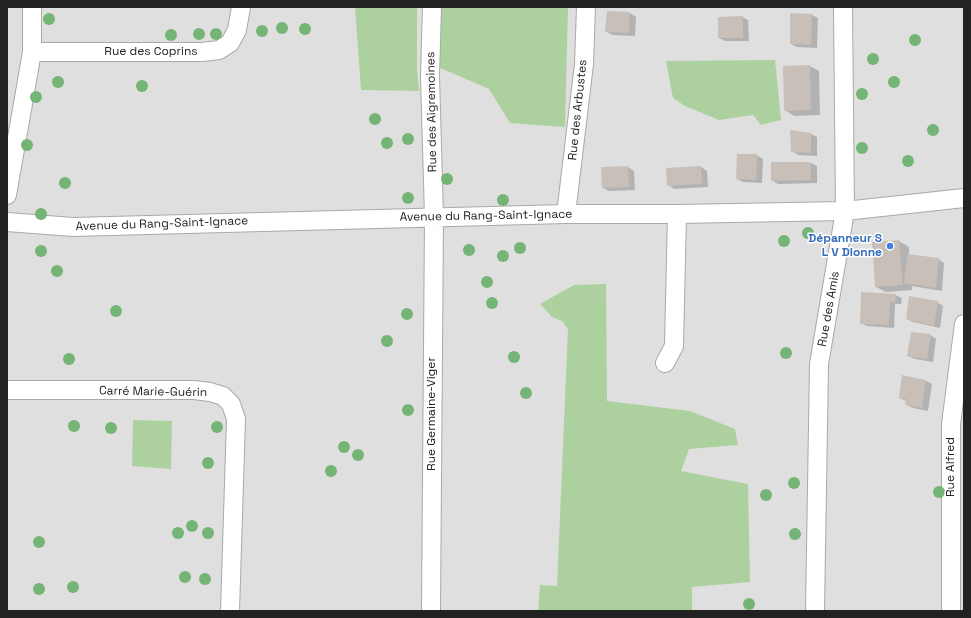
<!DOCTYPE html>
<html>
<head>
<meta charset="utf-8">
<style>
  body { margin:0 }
  #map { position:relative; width:971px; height:618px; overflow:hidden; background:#f2efe9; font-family:"Space Grotesk",sans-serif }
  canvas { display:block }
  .frame { position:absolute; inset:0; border:8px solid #222; pointer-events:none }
</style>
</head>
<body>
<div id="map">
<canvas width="971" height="618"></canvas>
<div class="frame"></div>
</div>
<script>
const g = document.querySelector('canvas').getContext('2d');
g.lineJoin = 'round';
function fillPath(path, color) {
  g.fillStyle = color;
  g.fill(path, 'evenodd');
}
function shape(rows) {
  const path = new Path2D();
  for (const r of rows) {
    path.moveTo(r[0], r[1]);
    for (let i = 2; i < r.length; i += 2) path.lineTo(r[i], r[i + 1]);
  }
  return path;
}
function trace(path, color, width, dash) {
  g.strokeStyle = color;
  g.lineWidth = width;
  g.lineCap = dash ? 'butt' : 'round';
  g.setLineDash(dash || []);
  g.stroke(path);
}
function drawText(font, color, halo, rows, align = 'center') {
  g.font = font + ' "Space Grotesk",sans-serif';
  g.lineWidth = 3;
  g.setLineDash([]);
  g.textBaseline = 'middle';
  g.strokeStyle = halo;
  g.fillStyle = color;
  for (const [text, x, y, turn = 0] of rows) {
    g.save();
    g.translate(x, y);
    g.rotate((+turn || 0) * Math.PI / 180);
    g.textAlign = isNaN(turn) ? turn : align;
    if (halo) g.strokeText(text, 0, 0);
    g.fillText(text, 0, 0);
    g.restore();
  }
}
fillPath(shape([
  [7,7,964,7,964,611,7,611]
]), '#e0dfdf');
fillPath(shape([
  [355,7,417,7,417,69,419,91,361,90],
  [438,7,568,7,565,127,510,123,489,89,438,67],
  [775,60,781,120,761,125,753,115,719,120,685,106,673,98,666,61],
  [606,284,607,401,690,411,735,429,738,445,689,449,681,471,748,484,750,582,692,587,692,611,538,611,540,585,557,586,568,329,562,321,552,317,540,304,574,285],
  [133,420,172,421,171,469,132,466]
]), '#add19e');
fillPath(shape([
  [630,13,636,17,635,36,612,35,606,31],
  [812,15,818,18,817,48,797,47,791,44],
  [742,17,748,20,749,41,725,41,719,38],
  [810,66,819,71,820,115,794,116,785,110],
  [811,134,817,137,817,156,798,155,792,151],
  [756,155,763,159,762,183,743,182,737,179],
  [811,163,817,166,817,183,778,184,772,180],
  [628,167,634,171,635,190,609,191,603,188],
  [701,167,707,171,708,187,674,189,668,185],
  [899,241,909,247,909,255,938,259,944,263,942,291,912,286,912,290,886,292,876,287,873,243],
  [895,295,902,298,901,304,895,304,894,328,867,326,861,323],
  [937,302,943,306,940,328,913,322,907,319],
  [930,335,936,339,933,362,915,359,908,356],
  [903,377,926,381,932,384,928,411,913,408,907,405,906,401,900,398]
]), '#0003');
fillPath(shape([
  [607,11,630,12,629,33,605,32],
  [790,13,812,14,811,45,790,44],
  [743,16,743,38,718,38,718,17],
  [810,65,811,110,784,111,783,66],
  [790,130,811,133,811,153,791,152],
  [737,154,757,154,756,180,736,179],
  [771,162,811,162,811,180,771,181],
  [628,166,629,187,602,188,601,167],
  [701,166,702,184,667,186,666,168],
  [899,240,903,285,875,287,872,242],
  [907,254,939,258,936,288,904,283],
  [861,292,896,294,895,302,890,301,889,325,860,324],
  [909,296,938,301,934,326,906,319],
  [911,332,931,334,927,359,907,356],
  [902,375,926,380,922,408,905,405,906,399,899,398]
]), '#c7bfb8');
const minor = shape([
  [32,52,202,52,219,50,230,43,237,30,241,7],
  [7,195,32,52,32,7],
  [566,214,584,64,586,7],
  [7,222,73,227,566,214,677,214,845,211,964,198],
  [665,363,674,346,677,214],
  [7,390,194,390,210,392,223,396,231,404,236,419,230,611],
  [431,611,434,217,430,76,432,7],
  [815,611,819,364,845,211,843,7],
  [951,611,951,424,964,324]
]);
trace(minor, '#a9a9a9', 20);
trace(minor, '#fff', 18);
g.fillStyle = '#74b475';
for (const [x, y] of [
  [49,19],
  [282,28],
  [305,29],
  [262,31],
  [199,34],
  [216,34],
  [171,35],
  [915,40],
  [873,59],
  [58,82],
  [894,82],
  [142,86],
  [862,94],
  [36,97],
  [375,119],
  [933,130],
  [408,139],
  [387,143],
  [27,145],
  [862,148],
  [908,161],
  [447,179],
  [65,183],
  [408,198],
  [503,200],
  [41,214],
  [808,233],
  [784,241],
  [520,248],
  [469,250],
  [41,251],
  [503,256],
  [57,271],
  [487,282],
  [492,303],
  [116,311],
  [407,314],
  [387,341],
  [786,353],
  [514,357],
  [69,359],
  [526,393],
  [408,410],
  [74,426],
  [217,427],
  [111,428],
  [344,447],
  [358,455],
  [208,463],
  [331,471],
  [794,483],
  [939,492],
  [766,495],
  [192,526],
  [178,533],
  [208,533],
  [795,534],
  [39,542],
  [185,577],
  [205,579],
  [73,587],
  [39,589],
  [749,604]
]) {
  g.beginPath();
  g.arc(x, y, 6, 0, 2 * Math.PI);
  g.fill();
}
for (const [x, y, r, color] of [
  [890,246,4,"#3f7fe0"]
]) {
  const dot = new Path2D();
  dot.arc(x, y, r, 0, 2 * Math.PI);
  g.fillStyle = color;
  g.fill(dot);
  trace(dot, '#fff', 1.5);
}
drawText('12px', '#222', '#fff', [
  ["Rue des Coprins",151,52],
  ["Rue des Arbustes",578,110,-84],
  ["Rue des Aigremoines",432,112,-91],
  ["Avenue du Rang-Saint-Ignace",486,216,-1],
  ["Avenue du Rang-Saint-Ignace",162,224,-2],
  ["Rue des Amis",829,309,-80],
  ["Carré Marie-Guérin",153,392,1],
  ["Rue Germaine-Viger",432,414,-90],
  ["Rue Alfred",951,467,-90]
]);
drawText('bold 12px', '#366cbe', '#fff', [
  ["Dépanneur S",882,239],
  ["L V Dionne",882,253]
], 'right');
</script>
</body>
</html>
